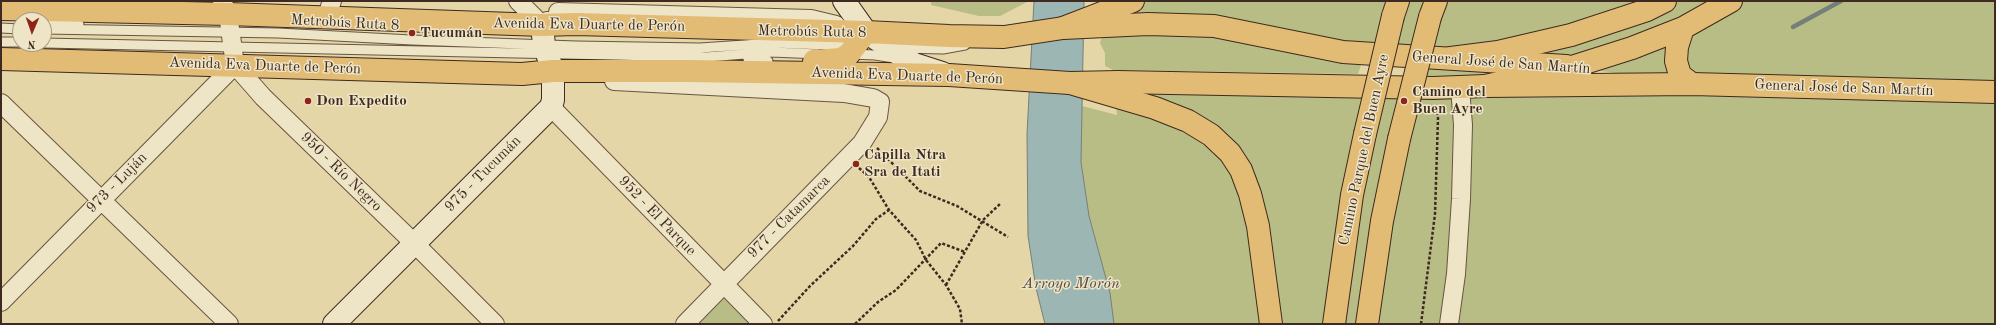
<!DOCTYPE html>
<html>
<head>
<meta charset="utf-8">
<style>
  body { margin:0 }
  #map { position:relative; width:1996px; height:325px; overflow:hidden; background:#e5d6a7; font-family:"Old Standard TT",serif }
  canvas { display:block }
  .frame { position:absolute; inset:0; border:2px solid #3e2a20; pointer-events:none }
  .north { position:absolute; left:12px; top:12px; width:40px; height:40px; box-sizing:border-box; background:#eee4c6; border:1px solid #a89a84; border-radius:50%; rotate:182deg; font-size:11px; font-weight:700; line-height:16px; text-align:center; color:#3e2a20 }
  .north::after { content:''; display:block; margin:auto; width:14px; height:18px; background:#8f2418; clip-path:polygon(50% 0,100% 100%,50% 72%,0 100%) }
</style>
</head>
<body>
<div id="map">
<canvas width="1996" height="325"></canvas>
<div class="frame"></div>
<div class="north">N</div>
</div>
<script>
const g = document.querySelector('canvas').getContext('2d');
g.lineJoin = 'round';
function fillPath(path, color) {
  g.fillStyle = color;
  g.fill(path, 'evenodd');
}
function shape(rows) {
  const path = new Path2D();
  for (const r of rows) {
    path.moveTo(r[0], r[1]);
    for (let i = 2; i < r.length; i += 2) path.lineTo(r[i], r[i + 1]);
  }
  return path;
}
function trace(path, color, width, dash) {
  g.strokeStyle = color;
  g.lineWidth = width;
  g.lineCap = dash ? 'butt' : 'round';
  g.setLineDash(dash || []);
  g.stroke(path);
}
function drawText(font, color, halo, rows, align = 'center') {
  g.font = font + ' "Old Standard TT",serif';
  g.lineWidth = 3;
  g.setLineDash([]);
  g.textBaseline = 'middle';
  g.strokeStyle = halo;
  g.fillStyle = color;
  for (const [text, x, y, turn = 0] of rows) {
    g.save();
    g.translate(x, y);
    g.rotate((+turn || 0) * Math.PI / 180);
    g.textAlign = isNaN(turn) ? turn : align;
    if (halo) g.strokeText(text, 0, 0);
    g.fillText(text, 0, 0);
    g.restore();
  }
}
fillPath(shape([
  [931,1,1029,1,1000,16,979,16,931,5],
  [1124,1,1995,1,1995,324,1114,324,1110,293,1089,216,1081,162,1082,106,1117,115,1115,96,1118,82,1688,83,1572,67,1120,26],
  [1135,34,1202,34,1362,62,1358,74,1113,70,1105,66,1105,53,1100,43,1102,37],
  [1430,64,1498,70,1494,74,1427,77],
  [726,295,754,324,696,324]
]), '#b7bd85');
const water = shape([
  [1034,1,1084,1,1081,162,1089,216,1110,293,1114,324,1045,324,1036,288,1028,236,1027,134,1034,1]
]);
fillPath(water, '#9cb6b4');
trace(water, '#767e79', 1);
trace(shape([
  [1793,27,1841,1]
]), '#767e79', 4.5);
const lane = shape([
  [38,19,79,24],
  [1,28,20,29],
  [44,29,278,33,412,40,576,46,700,48,774,43,854,46],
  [1,42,20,42],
  [44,43,706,57,772,52,818,54],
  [898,48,943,49,965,45],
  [851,54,875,55,894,58],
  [748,59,768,61]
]);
const street = shape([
  [222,1,228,14,235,65,263,97,414,243,495,324],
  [518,1,542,25,547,21],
  [558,12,811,19,836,25],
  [326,18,332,1],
  [614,81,844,93,873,98,880,102,878,117,862,143,685,324],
  [1,103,229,324],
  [551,107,763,324],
  [1,302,235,65],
  [1449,324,1456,274,1461,199,1463,125,1460,88]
]);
const secondary = shape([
  [844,1,866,32,914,64,942,73],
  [334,324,551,107,553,100,553,71,544,45,542,25]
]);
const primary = shape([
  [1,9,228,14,542,25,576,24,866,32,949,36,1004,37,1063,28,1148,24,1214,26,1343,52,1566,66],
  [1,59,522,74,553,71,687,71,949,75,1070,83,1118,82,1433,88,1485,86,1692,84,1995,92],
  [814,61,841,59,849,54,866,32]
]);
const highway = shape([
  [1393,16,1398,1],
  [1430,17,1436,1],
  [1063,28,1133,1],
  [1683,28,1677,47,1676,61,1680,75,1692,84],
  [1451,58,1498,52,1571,35,1647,10,1665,1],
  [1070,83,1155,108,1188,121,1211,135,1230,153,1241,170,1250,194,1258,226,1271,324],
  [1485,86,1572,67,1632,48,1683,28,1731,1],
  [1334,324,1352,195,1365,134],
  [1367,324,1382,221,1399,139]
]);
trace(lane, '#685542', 11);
trace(street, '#685542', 20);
trace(secondary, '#3e2a20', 24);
trace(primary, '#3e2a20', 24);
trace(highway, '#3e2a20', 24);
trace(shape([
  [877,148,920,191,957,206,1008,237],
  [859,168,869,177,889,210,916,240,926,260,946,285,960,309,962,324],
  [946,285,983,220,1000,204],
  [778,321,810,286,853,246,876,219,889,210],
  [855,324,878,302,896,290,941,243,965,252],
  [1421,324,1435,214,1438,118,1436,105]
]), '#3e2a20', 2.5, [3, 2]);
trace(lane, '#eee4c6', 9);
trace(street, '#eee4c6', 18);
trace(secondary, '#eee4c6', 22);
trace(primary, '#e2bb74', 22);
trace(highway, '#e2bb74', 22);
const highwayBridge = shape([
  [1365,134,1393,16],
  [1399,139,1430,17]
]);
trace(highwayBridge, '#3e2a20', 24, []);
trace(highwayBridge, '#e2bb74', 22);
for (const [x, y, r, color] of [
  [412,33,4,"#8f2418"],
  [308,101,4,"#8f2418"],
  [1404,101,4,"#8f2418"],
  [856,164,4,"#8f2418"]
]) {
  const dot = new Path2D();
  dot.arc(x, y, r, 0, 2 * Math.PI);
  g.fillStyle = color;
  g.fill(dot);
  trace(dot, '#eee4c6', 1.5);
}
drawText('15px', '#3e2a20', '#eee4c6', [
  ["Metrobús Ruta 8",345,23,3],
  ["Avenida Eva Duarte de Perón",589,25,1],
  ["Metrobús Ruta 8",812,32,1],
  ["General José de San Martín",1501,63,4],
  ["Avenida Eva Duarte de Perón",265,66,2],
  ["Avenida Eva Duarte de Perón",907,76,2],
  ["General José de San Martín",1844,88,2],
  ["Camino Parque del Buen Ayre",1364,150,-78],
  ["950 - Río Negro",341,172,44],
  ["975 - Tucumán",483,174,-45],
  ["973 - Luján",117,183,-45],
  ["952 - El Parque",657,216,46],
  ["977 - Catamarca",789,217,-45]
]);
drawText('bold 15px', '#3e2a20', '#eee4c6', [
  ["Tucumán",420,33],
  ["Camino del",1412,92],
  ["Buen Ayre",1412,109],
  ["Don Expedito",316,101],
  ["Capilla Ntra",864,155],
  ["Sra de Itati",864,172]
], 'left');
drawText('italic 16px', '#564d45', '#eee4c6', [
  ["Arroyo Morón",1071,284]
]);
</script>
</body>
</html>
